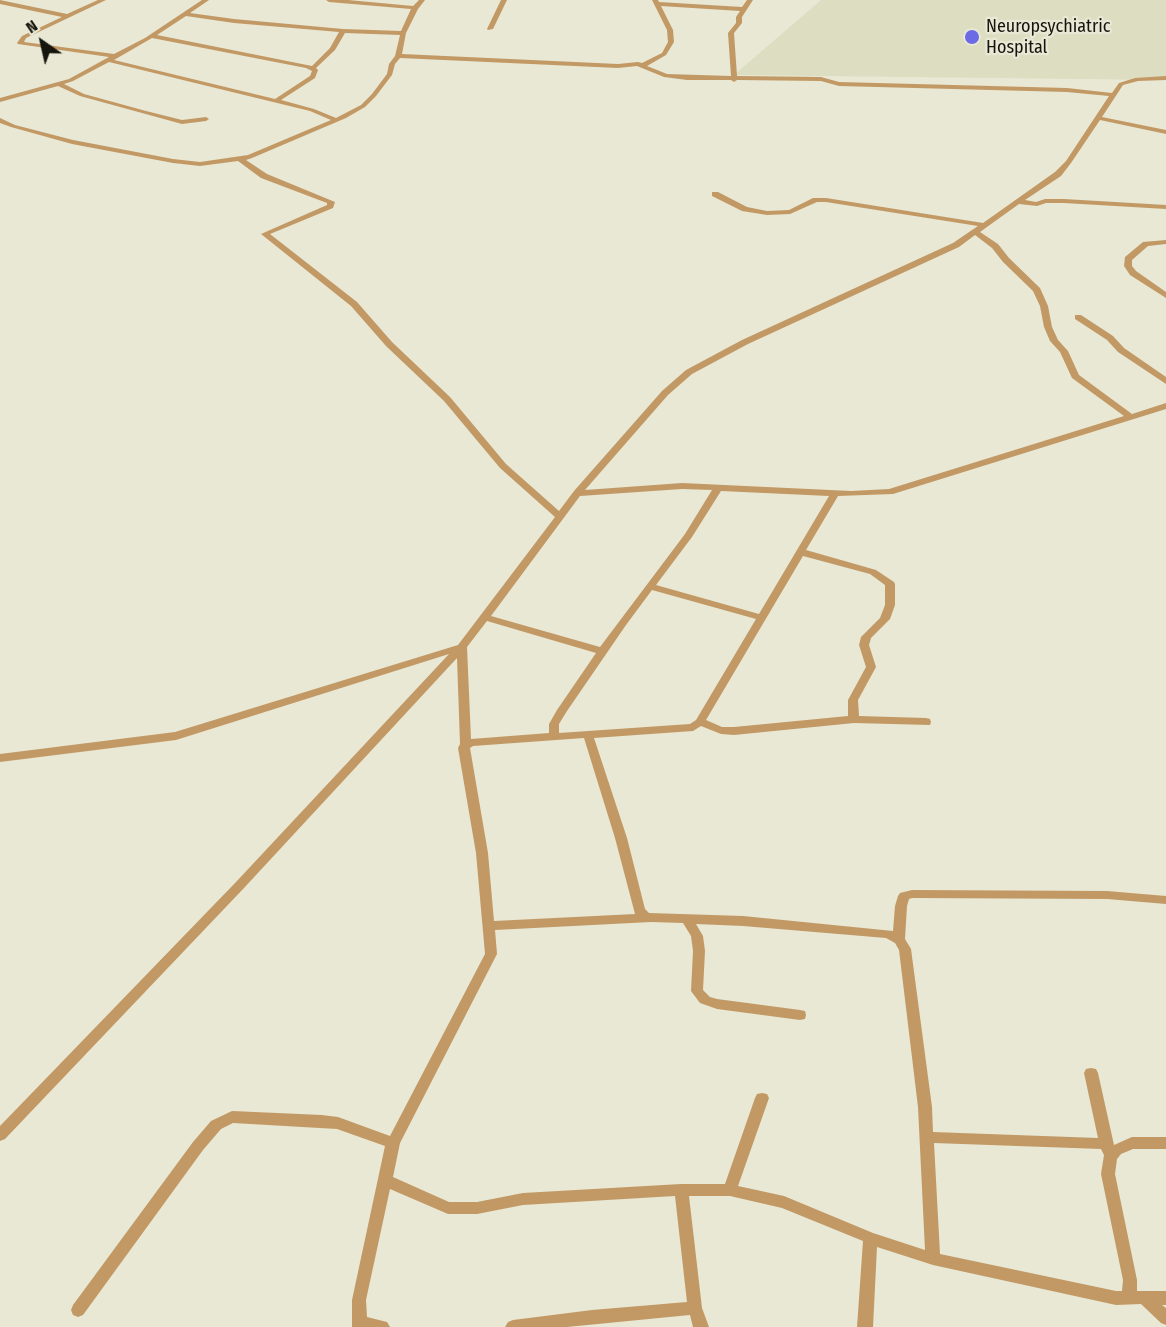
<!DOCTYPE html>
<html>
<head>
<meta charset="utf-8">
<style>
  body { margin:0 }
  #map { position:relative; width:1166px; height:1327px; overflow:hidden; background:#e8e8d5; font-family:"Fira Sans Condensed",sans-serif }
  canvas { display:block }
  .north { position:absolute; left:12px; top:12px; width:60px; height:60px; -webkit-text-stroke:4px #e8e8d5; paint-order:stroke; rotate:326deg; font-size:16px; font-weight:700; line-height:24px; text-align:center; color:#15150e }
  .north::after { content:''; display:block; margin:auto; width:21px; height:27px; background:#15150e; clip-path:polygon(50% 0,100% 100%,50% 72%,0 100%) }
</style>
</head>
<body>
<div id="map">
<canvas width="1166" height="1327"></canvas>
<div class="north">N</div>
</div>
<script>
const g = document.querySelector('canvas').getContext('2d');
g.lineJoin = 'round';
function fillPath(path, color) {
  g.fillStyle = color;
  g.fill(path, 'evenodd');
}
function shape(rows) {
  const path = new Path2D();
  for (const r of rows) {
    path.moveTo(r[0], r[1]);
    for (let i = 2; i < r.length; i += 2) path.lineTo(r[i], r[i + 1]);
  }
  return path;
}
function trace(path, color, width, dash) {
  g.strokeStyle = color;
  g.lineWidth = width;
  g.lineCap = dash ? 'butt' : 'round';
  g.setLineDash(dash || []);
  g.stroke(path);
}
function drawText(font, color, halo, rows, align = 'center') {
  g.font = font + ' "Fira Sans Condensed",sans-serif';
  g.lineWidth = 4.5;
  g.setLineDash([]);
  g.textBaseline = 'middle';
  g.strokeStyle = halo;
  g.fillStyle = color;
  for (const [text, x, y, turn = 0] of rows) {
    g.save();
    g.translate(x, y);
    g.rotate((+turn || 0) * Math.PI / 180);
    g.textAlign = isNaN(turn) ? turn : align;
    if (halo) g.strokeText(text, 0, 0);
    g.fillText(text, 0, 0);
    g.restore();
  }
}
fillPath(shape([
  [821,0,1166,0,1166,80,734,75]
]), '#ddddc2');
fillPath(shape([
  [0,0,67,14,98,0,106,0,26,38,24,42,114,54,145,38,202,0,209,0,190,13,234,19,343,29,401,31,411,9,329,2,326,0,348,0,413,6,419,0,425,0,418,9,406,33,402,54,618,64,638,62,642,63,662,53,668,42,667,30,652,0,658,0,659,2,742,7,747,0,753,0,742,17,742,23,734,33,737,76,821,77,839,82,1067,88,1112,93,1119,83,1135,78,1166,76,1166,80,1138,81,1123,85,1102,117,1166,130,1166,134,1100,120,1071,163,1061,176,1025,200,1036,202,1045,199,1064,199,1166,205,1166,209,1064,203,1046,203,1037,206,1019,204,980,232,998,244,1009,258,1040,288,1048,306,1052,327,1058,340,1068,351,1079,375,1132,414,1166,403,1166,409,893,494,838,496,806,550,876,570,894,582,895,584,895,605,890,619,871,638,869,645,876,667,858,700,859,716,926,718,930,719,931,722,930,725,854,723,734,735,721,734,701,726,693,731,594,738,627,838,645,909,649,913,743,916,893,931,895,906,898,896,900,893,912,890,1107,891,1166,896,1166,904,1107,899,912,898,909,899,907,906,905,939,911,949,932,1107,933,1132,1098,1138,1084,1073,1086,1069,1091,1068,1096,1069,1098,1073,1114,1145,1132,1137,1166,1137,1166,1149,1133,1149,1121,1154,1117,1159,1115,1174,1137,1280,1137,1291,1166,1291,1166,1305,1162,1305,1166,1308,1166,1325,1161,1323,1141,1304,1116,1305,933,1265,877,1247,873,1327,857,1327,863,1241,782,1208,730,1196,689,1196,702,1308,709,1327,693,1327,690,1315,567,1327,505,1327,508,1322,513,1320,592,1310,687,1302,675,1196,523,1205,477,1214,448,1214,390,1189,366,1300,367,1317,387,1322,390,1327,352,1327,352,1300,385,1146,337,1129,233,1123,221,1129,203,1150,83,1315,78,1317,73,1315,71,1310,73,1305,193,1142,211,1121,232,1111,322,1115,338,1117,390,1136,485,954,476,853,458,748,460,744,457,658,244,888,5,1139,0,1141,0,1126,236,882,449,654,176,740,0,762,0,754,175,732,458,645,555,517,500,468,444,401,386,346,351,306,261,234,327,205,327,203,261,178,238,161,200,166,173,163,72,144,11,127,0,123,0,118,15,125,73,140,173,159,200,162,248,155,331,120,310,111,109,62,73,81,64,84,84,94,146,111,182,120,206,117,209,119,206,121,182,124,80,96,58,86,0,102,0,98,69,79,109,57,18,44,17,43,22,36,62,17,0,4,0,0],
  [661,6,740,11,736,17,736,23,728,33,731,76,667,74,647,66,666,55,674,42,673,30,661,6],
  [186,16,234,23,339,32,330,48,312,66,157,35,186,16],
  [345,33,400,35,395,56,389,64,387,74,372,94,361,105,336,118,314,109,281,100,315,78,318,70,316,68,335,50,345,33],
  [152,38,306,68,312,71,310,76,275,99,114,60,152,38],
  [400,58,618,68,637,66,664,77,687,80,731,80,734,82,737,80,821,81,839,86,1067,92,1109,96,1066,161,1055,172,983,223,826,198,813,198,789,210,767,211,747,207,718,192,712,192,712,196,742,211,767,215,790,214,817,202,826,202,978,226,953,243,742,340,686,370,662,391,574,491,559,511,506,464,450,397,392,342,357,302,270,234,333,208,335,202,267,174,246,160,252,158,346,118,365,107,376,96,392,75,395,64,400,58],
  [975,235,992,248,1003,262,1033,291,1040,306,1044,327,1050,341,1060,352,1072,378,1124,416,889,489,851,491,682,483,585,490,668,395,692,374,748,344,959,247,975,235],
  [682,489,712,490,685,534,600,647,491,616,580,496,682,489],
  [721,491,829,496,759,614,656,585,692,537,721,491],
  [803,556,870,574,885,585,885,605,880,618,861,637,859,645,866,667,848,700,848,716,734,727,722,727,706,720,803,556],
  [652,590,756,619,696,720,690,724,559,733,559,724,567,711,626,625,652,590],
  [487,621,596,653,557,710,549,724,549,733,471,739,467,647,487,621],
  [584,738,615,838,635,914,494,921,488,853,470,748,473,746,584,738],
  [651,922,683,923,691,936,693,951,691,991,700,1003,717,1009,800,1020,805,1019,806,1015,805,1011,800,1010,717,999,710,997,703,990,705,951,703,936,696,924,743,926,886,938,895,943,899,950,918,1107,925,1250,873,1233,784,1196,738,1186,769,1098,767,1094,762,1093,757,1094,755,1098,725,1184,681,1184,523,1193,477,1202,449,1202,393,1177,400,1143,497,954,495,930,651,922],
  [934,1143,1101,1149,1104,1155,1101,1174,1123,1280,1122,1291,1116,1291,940,1254,934,1143],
  [501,0,507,0,493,29,488,30,487,29,501,0],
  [1166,240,1166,244,1148,246,1132,260,1132,266,1136,271,1166,292,1166,298,1130,275,1124,266,1125,257,1143,242,1166,240],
  [1075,315,1081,315,1113,336,1124,348,1166,377,1166,384,1118,352,1107,340,1075,319,1075,315]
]), '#c29964');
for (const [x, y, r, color] of [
  [972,37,8,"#6c6be5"]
]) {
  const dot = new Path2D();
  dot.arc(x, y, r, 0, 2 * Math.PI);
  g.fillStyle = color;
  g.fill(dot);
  trace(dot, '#e8e8d5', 2);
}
drawText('18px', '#15150e', '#e8e8d5', [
  ["Neuropsychiatric",986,27],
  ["Hospital",986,48]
], 'left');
</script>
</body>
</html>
